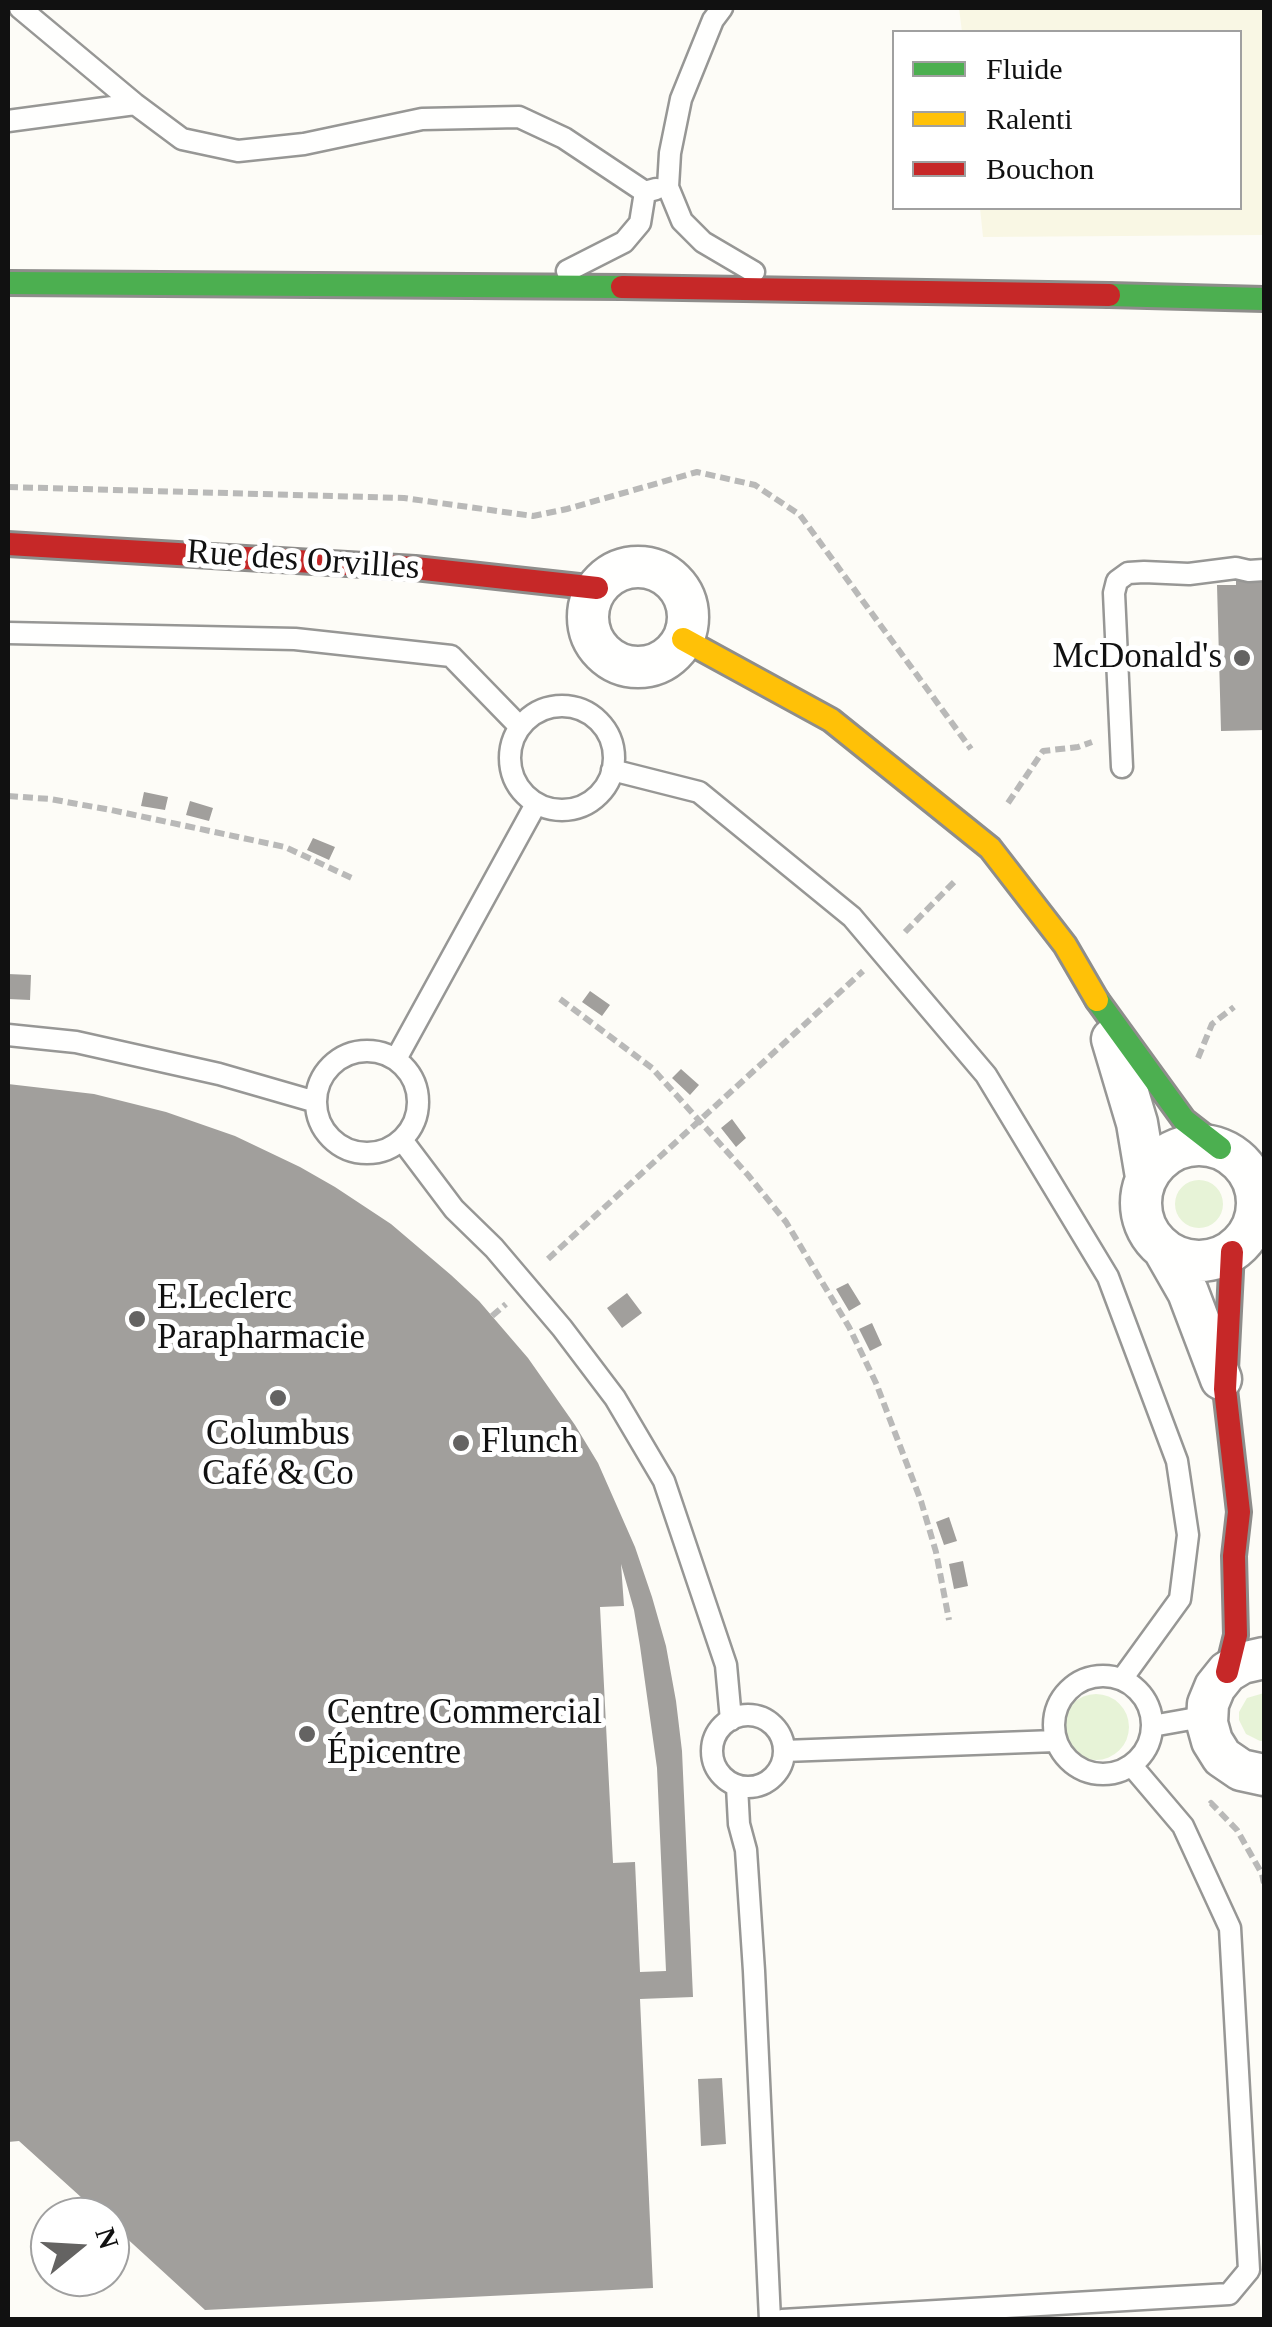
<!DOCTYPE html>
<html>
<head>
<meta charset="utf-8">
<style>
  body { margin:0 }
  #map { position:relative; width:1272px; height:2327px; overflow:hidden; background:#fdfcf7; font-family:Georgia,serif }
  canvas { display:block }
  .frame { position:absolute; inset:0; border:10px solid #111; pointer-events:none }
  .legend { position:absolute; left:892px; top:30px; width:350px; height:180px; box-sizing:border-box; background:#fff; border:2px solid #a0a0a0; margin:0; padding:12px 18px; list-style:none; font-size:30px; color:#111 }
  .legend li { display:flex; align-items:center; gap:20px; height:50px }
  .legend b { width:50px; border:2px solid #a0a0a0 }
  .north { position:absolute; left:30px; top:2197px; width:100px; height:100px; box-sizing:border-box; background:#fff; border:2px solid #a0a0a0; border-radius:50%; rotate:72deg; font-size:28px; font-weight:700; line-height:40px; text-align:center; color:#111 }
  .north::after { content:''; display:block; margin:auto; width:35px; height:45px; background:#646362; clip-path:polygon(50% 0,100% 100%,50% 72%,0 100%) }
</style>
</head>
<body>
<div id="map">
<canvas width="1272" height="2327"></canvas>
<div class="frame"></div>
<ul class="legend">
<li><b style="height:12px;background:#4caf50"></b>Fluide</li>
<li><b style="height:12px;background:#ffc107"></b>Ralenti</li>
<li><b style="height:12px;background:#c62828"></b>Bouchon</li>
</ul>
<div class="north">N</div>
</div>
<script>
const g = document.querySelector('canvas').getContext('2d');
g.lineJoin = 'round';
function fillPath(path, color) {
  g.fillStyle = color;
  g.fill(path, 'evenodd');
}
function shape(rows) {
  const path = new Path2D();
  for (const r of rows) {
    if (r.length === 3) {
      path.moveTo(r[0] + r[2], r[1]);
      path.arc(r[0], r[1], r[2], 0, 2 * Math.PI);
      continue;
    }
    path.moveTo(r[0], r[1]);
    for (let i = 2; i < r.length; i += 2) path.lineTo(r[i], r[i + 1]);
  }
  return path;
}
function trace(path, color, width, dash) {
  g.strokeStyle = color;
  g.lineWidth = width;
  g.lineCap = dash ? 'butt' : 'round';
  g.setLineDash(dash || []);
  g.stroke(path);
}
function drawText(font, color, halo, rows, align = 'center') {
  g.font = font + ' Georgia,serif';
  g.lineWidth = 10;
  g.setLineDash([]);
  g.textBaseline = 'middle';
  g.strokeStyle = halo;
  g.fillStyle = color;
  for (const [text, x, y, turn = 0] of rows) {
    g.save();
    g.translate(x, y);
    g.rotate((+turn || 0) * Math.PI / 180);
    g.textAlign = isNaN(turn) ? turn : align;
    if (halo) g.strokeText(text, 0, 0);
    g.fillText(text, 0, 0);
    g.restore();
  }
}
fillPath(shape([
  [959,8,1264,8,1264,235,983,237,980,208,1240,208,1240,32,962,32]
]), '#f9f7e4');
fillPath(shape([
  [1199,1204,24],
  [1264,1693,1264,1741,1260,1741,1246,1734,1239,1720,1239,1712,1247,1698],
  [1096,1727,33]
]), '#e7f3d7');
fillPath(shape([
  [1236,578,1264,578,1264,730,1221,731,1217,585,1236,585],
  [144,792,168,797,165,810,141,806],
  [190,801,213,808,209,821,186,815],
  [313,838,335,847,329,860,307,850],
  [8,974,31,975,30,1000,8,999],
  [590,991,610,1005,602,1016,582,1002],
  [681,1069,699,1085,690,1095,672,1078],
  [8,1084,94,1094,166,1112,235,1136,300,1167,335,1187,391,1224,451,1275,479,1301,528,1358,575,1425,598,1463,635,1547,652,1597,666,1646,676,1701,682,1751,693,1997,640,1999,653,2288,205,2310,110,2223,110,2217,103,2217,19,2141,8,2142],
  [621,1564,634,1610,640,1646,657,1768,666,1971,640,1972,635,1862,613,1863,600,1607,624,1606],
  [732,1119,746,1138,736,1147,721,1128],
  [848,1283,861,1304,849,1311,836,1289],
  [627,1293,642,1313,622,1328,607,1308],
  [872,1323,882,1345,870,1351,859,1329],
  [949,1517,957,1541,944,1545,936,1522],
  [963,1561,968,1586,954,1589,949,1564],
  [722,2078,726,2144,701,2146,698,2079]
]), '#a19f9c');
const lane = shape([
  [20,8,135,104,182,139,238,151,304,144,422,119,519,117,564,138,645,192],
  [722,8,713,20,681,99,670,153,668,187,682,221,703,242,754,272],
  [8,121,135,104],
  [567,271,624,242,640,223,645,192,656,189],
  [8,633,295,639,451,656,520,727],
  [562,758,52],
  [1122,767,1114,593,1117,581,1128,573,1144,572,1189,574,1236,568,1249,571,1264,570],
  [612,770,699,792,852,917,986,1075,1108,1277,1177,1461,1188,1535,1180,1599,1122,1679],
  [8,1035,76,1042,219,1074,316,1102],
  [367,1102,51],
  [396,1059,536,804],
  [402,1140,454,1209,494,1248,562,1328,615,1398,664,1481,726,1665,731,1720],
  [1103,1725,49],
  [748,1751,36],
  [1152,1726,1208,1716],
  [784,1751,1055,1741],
  [737,1786,739,1824,746,1850,754,1971,770,2320],
  [782,2320,1229,2294,1249,2270,1230,1928,1183,1826,1132,1766]
]);
const street = shape([
  [638,617,50],
  [1112,1039,1137,1123,1146,1177],
  [1199,1203,58],
  [1164,1250,1188,1292,1221,1379],
  [1264,1658,1242,1663,1227,1672,1215,1687,1208,1704,1207,1723,1212,1741,1222,1757,1241,1770,1264,1775]
]);
const fast = shape([
  [8,283,622,287],
  [1109,295,1264,299],
  [1097,1000,1184,1120,1220,1148]
]);
const slow = shape([
  [683,639,831,720,990,848,1065,945,1097,1000]
]);
const jam = shape([
  [622,287,1109,295],
  [8,544,415,568,597,588],
  [1227,1672,1236,1635,1234,1556,1239,1512,1225,1389,1232,1252]
]);
trace(lane, '#979795', 25);
trace(street, '#979795', 45);
trace(fast, '#8e8d8b', 28);
trace(slow, '#8e8d8b', 28);
trace(jam, '#8e8d8b', 28);
trace(shape([
  [8,487,404,498,533,516,567,509,697,472,755,485,800,515,971,749],
  [8,796,50,799,111,810,285,847,354,879],
  [1008,803,1043,751,1078,747,1092,742],
  [905,932,956,880],
  [560,999,652,1068,748,1175,786,1222,849,1327,876,1383,921,1501,936,1552,949,1620],
  [1198,1058,1212,1024,1234,1007],
  [548,1259,863,971],
  [492,1316,506,1304],
  [1210,1804,1211,1803,1237,1830,1262,1874,1264,1883]
]), '#b9b9b8', 6, [10, 5]);
trace(lane, '#fffffe', 20);
trace(street, '#fffffe', 40);
trace(fast, '#4caf50', 22);
trace(slow, '#ffc107', 22);
trace(jam, '#c62828', 22);
for (const [x, y, r, color] of [
  [1242,658,10,"#646362"],
  [137,1319,10,"#646362"],
  [278,1398,10,"#646362"],
  [461,1443,10,"#646362"],
  [307,1734,10,"#646362"]
]) {
  const dot = new Path2D();
  dot.arc(x, y, r, 0, 2 * Math.PI);
  g.fillStyle = color;
  g.fill(dot);
  trace(dot, '#fff', 4);
}
drawText('35px', '#111', '#fff', [
  ["Rue des Orvilles",303,561,4]
]);
drawText('35px', '#111', '#fff', [
  ["McDonald's",1222,658,"right"],
  ["E.Leclerc",157,1299],
  ["Parapharmacie",157,1339],
  ["Columbus",278,1435,"center"],
  ["Café & Co",278,1475,"center"],
  ["Flunch",481,1443],
  ["Centre Commercial",327,1714],
  ["Épicentre",327,1754]
], 'left');
</script>
</body>
</html>
